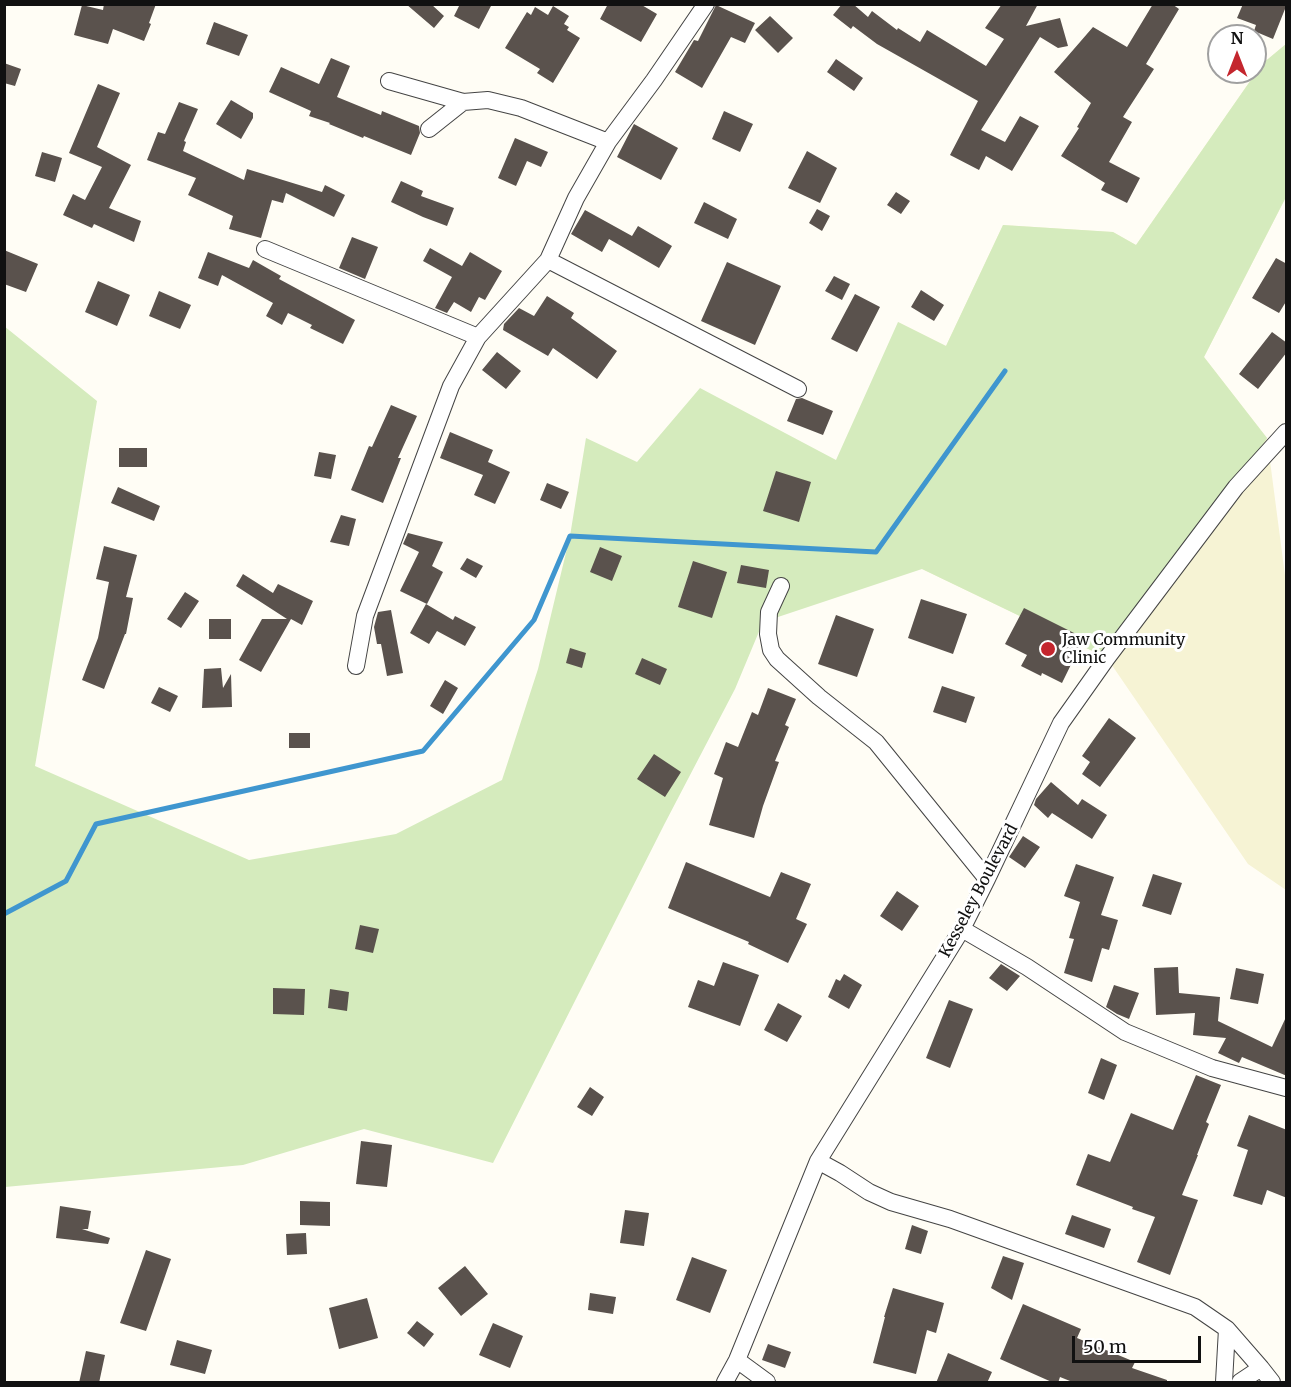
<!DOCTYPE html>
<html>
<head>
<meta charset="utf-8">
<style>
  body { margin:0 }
  #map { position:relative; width:1291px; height:1387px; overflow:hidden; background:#fffdf5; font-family:Merriweather,serif }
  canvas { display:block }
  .frame { position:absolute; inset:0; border:6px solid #111; pointer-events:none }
  .north { position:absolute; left:1207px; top:24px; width:60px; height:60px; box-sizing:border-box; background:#fff; border:2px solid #a0a0a0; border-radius:50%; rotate:0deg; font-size:16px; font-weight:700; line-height:24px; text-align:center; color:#111 }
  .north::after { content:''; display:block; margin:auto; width:21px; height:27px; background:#c4262e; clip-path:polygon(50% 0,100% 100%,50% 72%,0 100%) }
  .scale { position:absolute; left:1072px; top:1336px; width:129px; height:27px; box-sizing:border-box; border:3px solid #111; border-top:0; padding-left:8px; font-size:18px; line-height:21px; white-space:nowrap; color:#111; -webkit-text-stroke:4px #fff; paint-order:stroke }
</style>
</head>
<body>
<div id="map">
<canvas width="1291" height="1387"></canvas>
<div class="frame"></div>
<div class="north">N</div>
<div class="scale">50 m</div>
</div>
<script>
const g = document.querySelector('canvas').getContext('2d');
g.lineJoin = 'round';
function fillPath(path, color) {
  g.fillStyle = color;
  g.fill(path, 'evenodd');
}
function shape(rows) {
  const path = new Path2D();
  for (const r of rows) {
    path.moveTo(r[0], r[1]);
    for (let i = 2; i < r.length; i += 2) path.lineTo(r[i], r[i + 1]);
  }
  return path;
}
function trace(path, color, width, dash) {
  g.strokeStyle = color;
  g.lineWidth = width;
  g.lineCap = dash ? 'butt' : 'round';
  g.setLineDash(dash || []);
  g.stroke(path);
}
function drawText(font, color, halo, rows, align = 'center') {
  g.font = font + ' Merriweather,serif';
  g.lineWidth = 6;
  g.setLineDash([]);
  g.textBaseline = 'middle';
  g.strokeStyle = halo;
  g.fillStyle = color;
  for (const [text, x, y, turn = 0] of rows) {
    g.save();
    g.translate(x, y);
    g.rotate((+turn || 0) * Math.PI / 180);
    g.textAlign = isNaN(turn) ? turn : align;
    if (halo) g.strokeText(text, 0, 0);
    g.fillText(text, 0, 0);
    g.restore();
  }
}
fillPath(shape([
  [1286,44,1286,197,1204,357,1267,438,1286,583,1286,890,1248,864,1107,658,922,569,898,322,946,346,1003,225,1113,232,1136,245,1262,64]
]), '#f6f3d4');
fillPath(shape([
  [1286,44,1286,197,1204,357,1267,438,1236,487,1107,658,922,569,763,622,735,689,665,823,493,1163,364,1129,243,1165,5,1187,4,326,97,401,35,766,249,860,396,834,502,780,538,669,570,536,586,438,637,462,700,388,836,460,898,322,946,346,1003,225,1113,232,1136,245,1262,64]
]), '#d5ebbd');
trace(shape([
  [4,914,66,881,96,824,423,751,534,620,570,536,876,552,1005,371]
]), '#3f96cf', 5);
fillPath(shape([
  [104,4,156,4,149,23,151,24,144,41,113,29,108,44,74,35,82,5,103,10],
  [406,4,431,4,444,16,434,28],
  [460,4,492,4,479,29,454,16],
  [608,4,640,4,657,14,641,42,600,19],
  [842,4,853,4,868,17,872,11,897,30,898,28,920,42,927,30,986,66,1004,39,985,28,1002,4,1038,4,1026,26,1060,18,1068,46,1058,48,1040,37,981,130,1005,142,1020,116,1039,126,1012,171,986,156,979,170,950,155,978,101,877,44,853,26,851,29,833,15],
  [1153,4,1172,4,1179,9,1146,64,1154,69,1123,117,1132,122,1109,162,1140,178,1127,203,1101,190,1105,183,1061,156,1079,128,1077,127,1091,103,1054,72,1093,27,1127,47],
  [1243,4,1287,4,1273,39,1254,31,1256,25,1237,18],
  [716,5,755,23,745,43,731,37,702,88,675,72,694,40,698,41],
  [553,6,569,16,564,24,569,27,567,30,580,38,553,83,537,73,540,69,505,48,527,12,531,15,535,7,548,15],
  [770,16,793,38,778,53,755,30],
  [214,22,248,35,239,56,206,44],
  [331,58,350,66,337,97,381,115,382,111,419,126,420,133,411,155,364,136,363,138,329,124,330,123,309,116,311,111,269,92,281,67,319,84],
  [836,59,863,78,854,91,827,72],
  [4,63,21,69,15,86,4,83],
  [98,84,120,93,97,147,131,165,109,208,141,221,134,242,94,224,92,228,63,215,73,194,85,200,102,167,69,153],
  [231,100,253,113,253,118,241,139,216,124],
  [179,102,198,109,184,141,186,142,183,151,244,180,247,169,322,192,325,185,345,195,334,217,286,193,283,203,272,200,261,238,229,229,233,216,188,195,196,178,147,160,158,132,165,134],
  [724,111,753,124,740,152,712,139],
  [634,124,678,148,661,180,617,157],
  [515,138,548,152,541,167,527,161,516,186,498,178],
  [807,151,837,168,820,203,788,188],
  [42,152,62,158,55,182,35,176],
  [401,181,423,191,421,196,454,208,447,226,423,217,391,202],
  [896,192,910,201,901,214,887,205],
  [704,202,737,219,728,239,694,223],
  [817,209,830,216,822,231,809,223],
  [585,210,632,236,638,226,672,246,659,268,609,239,602,252,571,234],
  [352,237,378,247,365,279,339,268],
  [430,248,462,266,470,252,502,271,485,300,479,297,471,312,454,302,447,313,435,308,452,277,423,261],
  [4,250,38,264,26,292,4,284],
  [208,252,249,268,253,260,281,276,279,279,355,320,343,344,310,328,312,325,288,313,282,325,266,316,273,303,222,275,218,286,198,278],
  [1276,258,1287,264,1287,300,1279,313,1252,298],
  [727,262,781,286,755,345,701,321],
  [834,276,850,284,842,300,825,291],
  [98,281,130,295,117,326,85,312],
  [921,290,944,305,934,321,911,307],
  [159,291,191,305,180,329,149,316],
  [855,294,880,307,857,352,831,339],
  [547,296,574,313,571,318,617,351,597,379,553,348,548,356,503,330,504,324,519,308,534,316],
  [1272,332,1287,343,1287,352,1258,389,1239,374],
  [497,352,521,371,506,389,482,370],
  [802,398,833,411,823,435,787,421,796,399],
  [391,405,417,416,398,458,401,458,383,503,351,490,369,446,372,447],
  [450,432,493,450,488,462,510,472,495,504,474,495,483,475,440,458],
  [119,448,147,448,147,467,119,467],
  [319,452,336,455,331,479,314,476],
  [776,471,811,482,799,522,763,511],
  [547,483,569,492,561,509,540,500],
  [118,487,160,506,154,521,111,503],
  [341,515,356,519,349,546,330,542],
  [408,533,443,542,432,566,443,572,427,604,400,591,419,552,403,544],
  [104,546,137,555,126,597,133,598,126,634,125,634,104,689,82,680,98,638,109,582,96,579],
  [600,547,622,556,612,581,590,572],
  [467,558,483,566,476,578,460,569],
  [693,561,727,572,712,618,678,607],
  [741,565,769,570,766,588,737,583],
  [243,574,273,593,278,584,313,601,302,625,291,619,261,672,239,660,262,619,287,619,236,586],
  [185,592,199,601,181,628,167,619],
  [921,599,967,614,953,654,908,638],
  [426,604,453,620,455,616,476,627,465,646,437,631,429,644,410,633],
  [1024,608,1084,638,1062,683,1042,673,1041,676,1021,666,1027,655,1005,644],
  [391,610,403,673,387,676,381,644,377,644,374,627,378,612],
  [836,615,874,629,857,677,818,664],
  [209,619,231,619,231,639,209,639],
  [570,648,586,653,582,668,566,663],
  [642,658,667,669,660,685,635,674],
  [221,668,223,688,231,674,232,707,202,708,204,669],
  [445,680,458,688,443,714,430,706],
  [942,686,975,697,966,723,933,712],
  [159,687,178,696,170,712,151,703],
  [768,688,796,699,785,725,789,727,775,761,779,762,763,806,754,838,709,825,723,778,714,774,726,742,738,747,752,712,758,715],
  [1109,718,1136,738,1100,787,1082,774,1090,762,1082,756],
  [289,733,310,733,310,748,289,748],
  [654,754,681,772,665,797,637,779],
  [1051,782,1078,805,1082,799,1107,815,1092,839,1052,813,1048,818,1034,805,1036,799],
  [1023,836,1040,847,1025,868,1009,857],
  [686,862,770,897,781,872,811,884,796,919,807,924,788,963,748,944,749,942,668,908],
  [1076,864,1114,877,1101,915,1118,920,1109,950,1102,948,1092,982,1064,973,1074,939,1069,938,1080,902,1064,896],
  [1153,874,1182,883,1171,915,1142,906],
  [897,891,919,906,902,931,880,916],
  [360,925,379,929,373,953,355,949],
  [723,962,759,975,740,1026,688,1007,698,980,714,986],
  [1001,964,1020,976,1007,991,989,978],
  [1178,967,1179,993,1220,997,1218,1021,1272,1047,1287,1015,1287,1076,1242,1057,1239,1063,1218,1053,1226,1038,1193,1035,1195,1013,1156,1015,1154,968],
  [1236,968,1264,974,1258,1004,1230,999],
  [844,974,862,985,849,1009,828,997,836,979,840,981],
  [1114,985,1139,993,1129,1019,1117,1014,1106,1007],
  [273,988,305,989,304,1015,273,1014],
  [330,989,349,992,347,1011,328,1008],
  [949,1000,973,1009,950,1068,926,1058],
  [778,1003,802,1016,787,1042,764,1030],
  [1101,1058,1117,1065,1104,1100,1088,1093],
  [1196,1075,1221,1085,1206,1122,1209,1124,1197,1155,1198,1155,1182,1195,1198,1200,1170,1275,1137,1262,1155,1217,1132,1209,1133,1207,1076,1185,1088,1154,1110,1162,1131,1113,1173,1130],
  [590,1087,604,1097,592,1116,577,1107],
  [1249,1115,1287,1130,1287,1198,1267,1190,1262,1205,1233,1196,1248,1150,1237,1146],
  [361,1141,392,1145,387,1187,356,1184],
  [300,1201,330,1202,330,1226,300,1225],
  [60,1206,91,1211,88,1229,82,1229,110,1238,108,1244,56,1238],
  [625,1210,649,1213,644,1246,620,1243],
  [1072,1215,1111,1229,1104,1248,1065,1234],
  [912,1225,928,1231,921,1254,905,1249],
  [306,1233,307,1254,287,1255,286,1234],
  [146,1250,171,1259,146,1331,120,1323],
  [1003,1256,1024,1263,1012,1300,991,1288],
  [692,1257,727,1270,710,1313,676,1300],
  [465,1266,488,1294,461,1316,438,1288],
  [893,1288,944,1303,936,1333,927,1330,916,1374,873,1363,885,1317,884,1317],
  [590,1293,616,1297,613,1314,588,1310],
  [367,1298,378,1338,339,1349,329,1308],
  [1023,1304,1081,1329,1077,1338,1135,1362,1132,1368,1167,1380,1167,1383,1075,1383,1060,1377,1058,1383,1054,1383,1000,1359],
  [417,1321,434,1334,424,1347,407,1333],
  [493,1323,523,1336,510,1368,479,1355],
  [177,1340,212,1350,205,1374,170,1365],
  [768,1344,791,1352,785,1368,762,1360],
  [86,1351,105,1355,99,1383,79,1383],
  [948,1353,992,1372,987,1383,936,1383]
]), '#5a524d');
const minor = shape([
  [389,81,463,102,488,100,521,108,608,142],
  [429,129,463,102],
  [265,249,478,337],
  [548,260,798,389],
  [781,586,769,612,768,634,771,650,777,659,819,697,876,742,987,879],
  [356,666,365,616,451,386,478,337,548,260,576,198,608,142,654,80,706,4],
  [962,929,1027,967,1125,1032,1212,1068,1286,1088],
  [818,1161,840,1173,869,1192,891,1202,950,1219,1195,1307,1227,1329,1261,1368,1272,1382],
  [737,1360,767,1382],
  [725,1382,737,1360,818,1161,962,929,987,879,1061,723,1107,658,1236,487,1286,432],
  [1224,1382,1227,1329],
  [1240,1382,1261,1368]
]);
trace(minor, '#444', 18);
trace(minor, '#fff', 16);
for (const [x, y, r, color] of [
  [1048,649,8,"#c4262e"]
]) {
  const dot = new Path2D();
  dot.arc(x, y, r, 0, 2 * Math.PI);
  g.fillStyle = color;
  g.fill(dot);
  trace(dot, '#fff', 2);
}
drawText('16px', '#111', '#fff', [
  ["Jaw Community",1062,640],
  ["Clinic",1062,658]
], 'left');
drawText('16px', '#111', '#fff', [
  ["Kesseley Boulevard",979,891,-62]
]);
</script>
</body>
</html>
